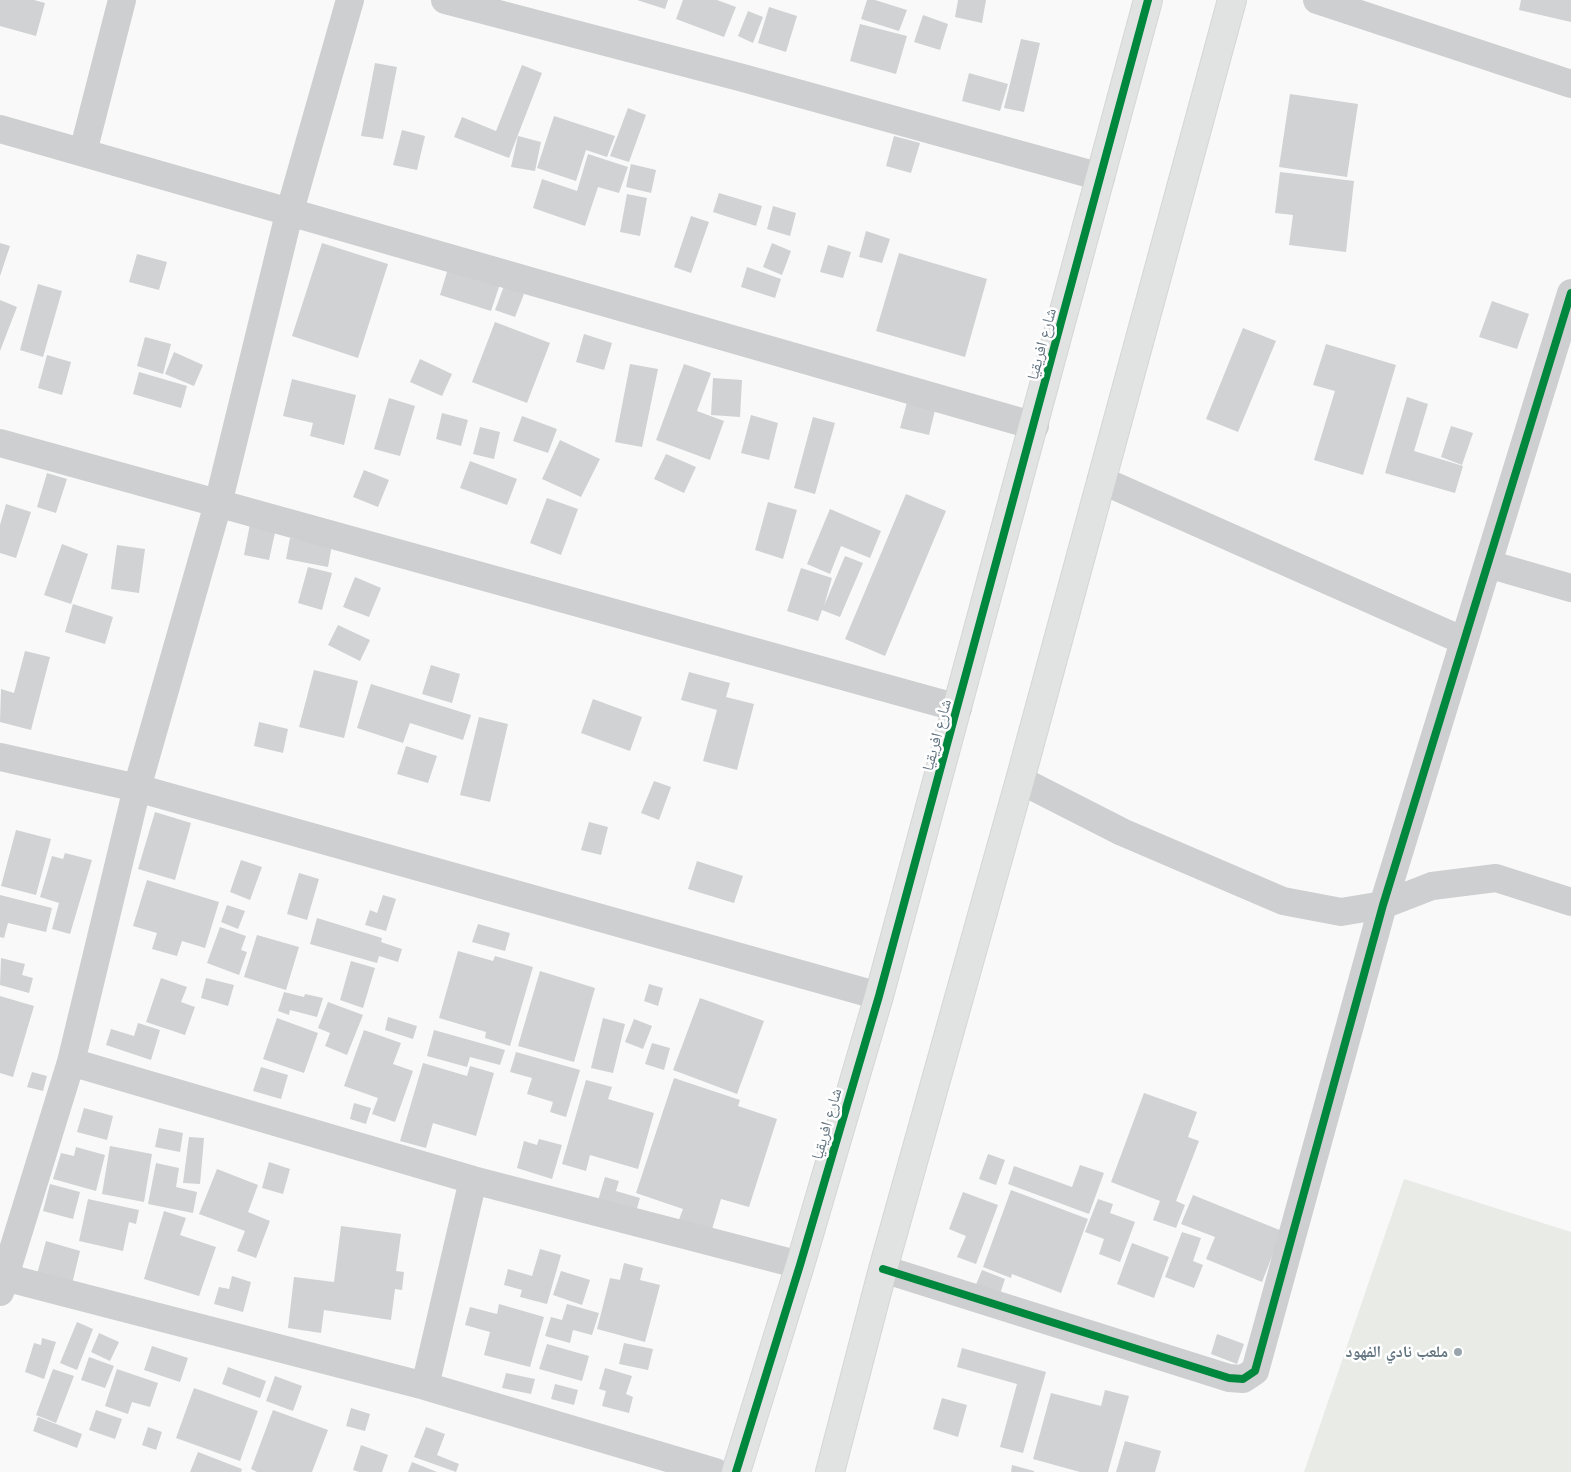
<!DOCTYPE html>
<html>
<head>
<meta charset="utf-8">
<style>
  body { margin:0 }
  canvas { display:block; background:#f9f9f9 }
</style>
</head>
<body>
<canvas width="1571" height="1472"></canvas>
<script>
const g = document.querySelector('canvas').getContext('2d');
g.lineJoin = 'round';
function fillPath(path, color) {
  g.fillStyle = color;
  g.fill(path, 'evenodd');
}
function shape(rows) {
  const path = new Path2D();
  for (const r of rows) {
    path.moveTo(r[0], r[1]);
    for (let i = 2; i < r.length; i += 2) path.lineTo(r[i], r[i + 1]);
  }
  return path;
}
function trace(path, color, width, dash) {
  g.strokeStyle = color;
  g.lineWidth = width;
  g.lineCap = dash ? 'butt' : 'round';
  g.setLineDash(dash || []);
  g.stroke(path);
}
function drawText(font, color, halo, rows, align = 'center') {
  g.font = font + ' Quicksand,"Noto Naskh Arabic",sans-serif';
  g.lineWidth = 5;
  g.setLineDash([]);
  g.textBaseline = 'middle';
  g.strokeStyle = halo;
  g.fillStyle = color;
  for (const [text, x, y, turn = 0] of rows) {
    g.save();
    g.translate(x, y);
    g.rotate((+turn || 0) * Math.PI / 180);
    g.textAlign = isNaN(turn) ? turn : align;
    if (halo) g.strokeText(text, 0, 0);
    g.fillText(text, 0, 0);
    g.restore();
  }
}
fillPath(shape([
  [1404,1179,1571,1232,1571,1472,1304,1472]
]), '#e8ebe6');
fillPath(shape([
  [0,0,34,0,45,3,36,36,0,26],
  [637,0,668,0,665,9],
  [683,0,717,0,736,7,724,37,676,19],
  [867,0,875,0,907,10,899,31,861,19],
  [958,0,986,0,982,23,955,17],
  [1521,0,1571,0,1571,22,1519,10],
  [769,7,797,16,786,52,758,43],
  [748,11,763,17,753,43,738,36],
  [923,15,948,24,940,50,914,42],
  [860,24,907,36,896,74,850,61],
  [1021,39,1040,43,1024,112,1004,108],
  [375,63,397,67,383,139,361,136],
  [522,65,542,73,509,158,454,137,462,117,496,131],
  [969,73,1008,84,1000,111,962,101],
  [1290,94,1358,104,1347,177,1279,167],
  [628,108,646,115,629,162,610,156],
  [554,116,615,136,607,157,586,150,576,181,537,168],
  [402,130,425,136,417,170,393,165],
  [518,136,541,142,535,171,511,167],
  [894,136,920,143,911,173,886,166],
  [588,154,628,167,619,193,598,187,585,226,533,208,542,179,577,191],
  [631,164,656,170,651,193,626,187],
  [1280,172,1354,181,1346,252,1289,245,1293,215,1275,213],
  [719,193,762,206,756,226,713,212],
  [627,194,647,198,640,236,620,232],
  [773,206,796,213,790,236,767,229],
  [691,216,709,222,691,273,674,267],
  [866,231,890,239,882,263,859,257],
  [0,243,10,246,0,276],
  [322,243,388,264,358,358,292,336],
  [772,243,791,251,782,275,763,267],
  [828,245,851,252,843,278,820,272],
  [899,253,987,279,965,357,876,331],
  [137,254,167,262,159,290,129,282],
  [450,262,502,278,491,311,440,295],
  [747,267,781,279,775,298,741,287],
  [38,284,62,291,43,357,20,350],
  [504,286,524,294,515,317,495,310],
  [0,300,17,307,0,351],
  [1492,301,1529,314,1517,349,1479,337],
  [495,322,550,343,527,403,472,382],
  [1243,328,1276,341,1238,432,1206,419],
  [584,334,612,343,604,370,576,362],
  [145,337,171,344,163,374,137,366],
  [1326,344,1396,365,1363,475,1314,460,1335,391,1313,385],
  [174,352,203,365,194,386,165,374],
  [47,355,71,362,62,395,38,388],
  [420,359,452,374,442,396,410,382],
  [630,364,658,369,642,447,615,442],
  [684,364,711,373,697,411,724,421,710,460,656,440],
  [139,372,187,386,181,408,133,394],
  [713,378,742,380,740,417,711,415],
  [292,379,356,395,344,445,310,436,313,423,283,416],
  [909,395,937,402,929,435,900,428],
  [1407,397,1428,404,1414,451,1463,466,1455,493,1385,473],
  [389,398,415,406,400,456,374,449],
  [442,413,468,420,461,446,436,439],
  [751,415,778,423,769,460,741,453],
  [522,416,557,429,548,453,513,441],
  [813,417,835,423,815,494,794,488],
  [1451,426,1473,433,1462,465,1441,457],
  [480,427,500,432,494,459,473,454],
  [560,440,600,459,581,497,542,479],
  [666,454,696,467,684,493,654,479],
  [470,461,517,479,507,505,460,488],
  [364,470,389,480,378,507,353,497],
  [47,473,67,479,56,513,37,507],
  [906,494,946,511,885,656,845,639],
  [547,498,578,509,561,555,530,543],
  [768,502,797,510,783,559,755,550],
  [6,504,31,512,16,558,0,553,0,525],
  [830,509,881,531,870,558,841,546,830,574,807,564],
  [250,524,276,528,269,560,244,555],
  [290,538,332,545,328,567,286,559],
  [62,544,88,554,71,604,44,595],
  [117,545,145,549,139,593,111,589],
  [845,556,863,563,840,617,822,610,818,621,787,611,801,568,832,578,824,606],
  [308,567,332,573,322,610,298,603],
  [355,577,381,588,369,617,343,607],
  [73,604,113,617,105,644,65,632],
  [338,625,370,640,360,661,328,645],
  [25,651,50,657,31,730,0,722,1,689,14,693],
  [431,665,460,674,452,703,422,694],
  [314,670,358,681,344,738,299,727],
  [689,672,730,683,726,697,754,704,737,770,703,761,717,710,681,700],
  [371,684,471,715,463,740,410,723,403,743,357,728],
  [593,699,642,717,630,751,581,733],
  [479,717,508,724,490,802,460,795],
  [259,722,288,729,283,753,254,746],
  [406,746,437,756,428,783,397,774],
  [654,781,671,787,659,820,641,813],
  [155,812,191,823,175,880,138,869],
  [589,822,608,827,601,855,581,850],
  [16,830,51,839,36,895,1,886],
  [65,853,92,860,70,934,52,929,59,903,40,897,52,856,63,859],
  [241,860,262,867,250,900,230,892],
  [697,861,743,876,734,903,688,889],
  [299,873,319,879,307,920,287,914],
  [147,880,219,902,205,948,182,941,177,956,152,949,157,933,133,926],
  [0,895,52,908,46,932,8,923,4,938,0,937],
  [383,895,396,899,386,931,365,925,370,910,377,913],
  [227,905,245,911,238,929,221,922],
  [317,918,382,938,381,942,402,949,398,962,379,956,377,963,310,944],
  [478,924,510,933,505,951,472,942],
  [220,927,246,936,241,950,247,952,239,975,207,963],
  [257,935,299,947,286,990,244,977],
  [458,951,493,961,495,956,533,967,510,1046,485,1038,486,1032,439,1018],
  [1,958,25,964,22,975,33,978,29,993,0,985],
  [351,961,375,968,363,1008,340,1000],
  [540,971,595,988,574,1062,518,1046],
  [161,978,187,987,181,1002,195,1007,185,1035,146,1022],
  [206,978,234,985,228,1006,201,998],
  [649,984,663,988,658,1006,644,1001],
  [284,992,304,997,305,994,323,998,317,1017,290,1010,289,1015,278,1011],
  [0,996,34,1006,13,1077,0,1073],
  [700,998,764,1021,737,1094,673,1070],
  [328,1002,363,1015,347,1055,325,1046,330,1033,318,1028],
  [388,1017,417,1026,413,1039,385,1030],
  [277,1018,318,1033,304,1073,263,1059],
  [603,1018,625,1024,613,1073,591,1068],
  [634,1019,652,1026,643,1049,625,1042],
  [138,1023,160,1030,151,1060,106,1045,111,1029,134,1036],
  [364,1030,401,1043,393,1064,413,1071,395,1122,372,1114,378,1098,344,1086],
  [434,1030,505,1050,500,1065,470,1057,467,1067,427,1056],
  [652,1043,670,1048,664,1070,645,1064],
  [516,1052,580,1070,566,1117,550,1112,553,1102,527,1094,532,1078,510,1072],
  [423,1063,467,1076,470,1066,494,1073,476,1136,433,1123,426,1148,400,1141],
  [261,1067,288,1075,281,1099,253,1091],
  [32,1072,47,1076,43,1091,27,1087],
  [674,1078,740,1100,738,1106,777,1119,749,1207,721,1199,710,1236,677,1225,683,1209,636,1193],
  [586,1080,612,1087,608,1099,654,1113,638,1169,590,1155,586,1171,562,1164],
  [1144,1093,1197,1112,1188,1137,1199,1141,1176,1201,1185,1205,1176,1228,1153,1220,1160,1201,1111,1182],
  [354,1103,371,1108,366,1124,350,1119],
  [84,1108,113,1116,107,1140,77,1132],
  [159,1128,183,1133,180,1152,155,1147],
  [189,1137,204,1138,200,1184,183,1183],
  [539,1139,562,1145,552,1179,517,1168,524,1141,537,1145],
  [110,1146,152,1154,144,1202,102,1194],
  [76,1147,105,1155,96,1191,53,1179,61,1153,74,1156],
  [988,1154,1005,1160,996,1185,979,1179],
  [269,1162,290,1169,283,1194,262,1188],
  [156,1163,179,1168,176,1187,197,1192,193,1213,148,1204],
  [1080,1165,1104,1173,1089,1214,1008,1184,1014,1166,1072,1187],
  [217,1169,258,1185,248,1212,270,1221,256,1258,237,1251,245,1231,199,1214],
  [605,1177,619,1181,616,1191,640,1198,635,1215,597,1204],
  [50,1184,80,1192,73,1219,43,1211],
  [1011,1190,1088,1219,1061,1293,1012,1274,1011,1278,983,1267],
  [963,1192,998,1205,976,1264,957,1257,966,1236,949,1229],
  [1193,1195,1282,1231,1262,1282,1206,1259,1215,1237,1181,1224],
  [88,1199,139,1210,136,1224,129,1222,123,1251,79,1241],
  [1098,1199,1113,1204,1110,1213,1135,1222,1120,1262,1099,1254,1104,1239,1085,1232],
  [164,1211,186,1218,180,1235,216,1247,199,1296,144,1279],
  [341,1226,401,1234,396,1271,404,1272,402,1290,395,1289,391,1320,324,1310,321,1333,288,1328,294,1277,334,1282],
  [1182,1232,1201,1238,1193,1261,1203,1265,1194,1288,1165,1277],
  [46,1241,80,1251,72,1284,37,1274],
  [1132,1243,1169,1257,1154,1298,1117,1284],
  [540,1249,561,1255,547,1304,520,1297,522,1290,504,1285,508,1269,532,1276],
  [624,1263,643,1268,640,1280,660,1285,645,1342,597,1329,610,1278,620,1280],
  [982,1270,1005,1279,999,1297,975,1287],
  [561,1271,590,1280,582,1305,553,1295],
  [232,1276,251,1282,243,1312,214,1304,219,1287,229,1289],
  [499,1304,544,1317,530,1367,484,1355,490,1332,465,1325,470,1307,497,1314],
  [567,1304,599,1313,592,1335,573,1330,570,1343,545,1336,551,1317,562,1320],
  [77,1322,93,1329,77,1370,60,1363],
  [99,1333,119,1342,110,1361,91,1352],
  [1217,1334,1244,1344,1237,1364,1211,1354],
  [42,1338,56,1342,44,1379,25,1372,34,1343,41,1345],
  [624,1343,653,1349,648,1370,619,1364],
  [547,1344,589,1356,582,1381,539,1369],
  [152,1346,188,1358,180,1382,144,1370],
  [962,1348,1046,1372,1023,1453,1000,1447,1017,1384,957,1367],
  [89,1357,114,1366,105,1388,81,1380],
  [228,1367,266,1381,260,1398,222,1384],
  [605,1368,632,1376,626,1394,633,1397,629,1413,602,1406,606,1391,599,1389],
  [53,1369,74,1376,56,1423,36,1415],
  [117,1369,158,1383,150,1407,132,1402,128,1414,105,1406],
  [506,1373,535,1379,531,1394,502,1388],
  [275,1376,302,1386,293,1411,266,1401],
  [555,1384,578,1390,574,1405,551,1399],
  [194,1388,258,1411,240,1461,176,1438],
  [1105,1390,1129,1396,1108,1472,1080,1472,1033,1459,1051,1393,1101,1406],
  [942,1398,967,1405,958,1437,933,1429],
  [351,1408,370,1414,365,1431,346,1426],
  [96,1410,122,1419,115,1439,89,1430],
  [273,1410,328,1430,312,1472,257,1472,251,1469],
  [38,1417,82,1434,77,1448,33,1431],
  [148,1427,162,1432,156,1450,142,1445],
  [426,1427,445,1434,437,1455,459,1464,456,1472,414,1457],
  [1125,1441,1161,1451,1155,1472,1116,1472],
  [361,1445,388,1455,382,1472,359,1472,353,1470],
  [198,1452,242,1469,241,1472,190,1472],
  [412,1462,437,1472,408,1472],
  [1012,1465,1034,1471,1034,1472,1011,1472]
]), '#d0d2d3');
const secondary = shape([
  [736,1472,800,1265,879,996,1148,0],
  [830,1472,883,1269,1020,780,1232,0]
]);
trace(secondary, '#d5d6d7', 30);
trace(shape([
  [445,0,743,78,1101,177],
  [1317,0,1571,84],
  [0,129,1035,426],
  [83,152,122,0],
  [0,443,958,708],
  [1101,480,1464,641],
  [1488,564,1571,588],
  [0,757,137,788,879,996],
  [1020,780,1122,832,1283,901,1341,912,1383,905,1432,886,1496,878,1571,902],
  [71,1062,473,1180,800,1265],
  [883,1269,1229,1378,1243,1379,1255,1371,1383,905,1571,293],
  [4,1277,425,1386,715,1472],
  [0,1292,71,1062,137,788,218,504,289,214,350,0],
  [425,1386,473,1180]
]), '#cecfd0', 28);
trace(secondary, '#e1e2e2', 28);
trace(shape([
  [883,1269,1229,1378,1243,1379,1255,1371,1383,905,1571,293],
  [736,1472,800,1265,879,996,1148,0]
]), '#00873e', 8);
for (const [x, y, r, color] of [
  [1458,1352,5,"#99a4ac"]
]) {
  const dot = new Path2D();
  dot.arc(x, y, r, 0, 2 * Math.PI);
  g.fillStyle = color;
  g.fill(dot);
  trace(dot, '#fff', 2);
}
drawText('16px', '#657683', '#fff', [
  ["شارع افريقيا",1042,344,-75],
  ["شارع افريقيا",937,735,-75],
  ["شارع افريقيا",827,1124,-74]
]);
drawText('bold 16px', '#657683', '#fff', [
  ["ملعب نادي الفهود",1448,1352]
], 'right');
</script>
</body>
</html>
